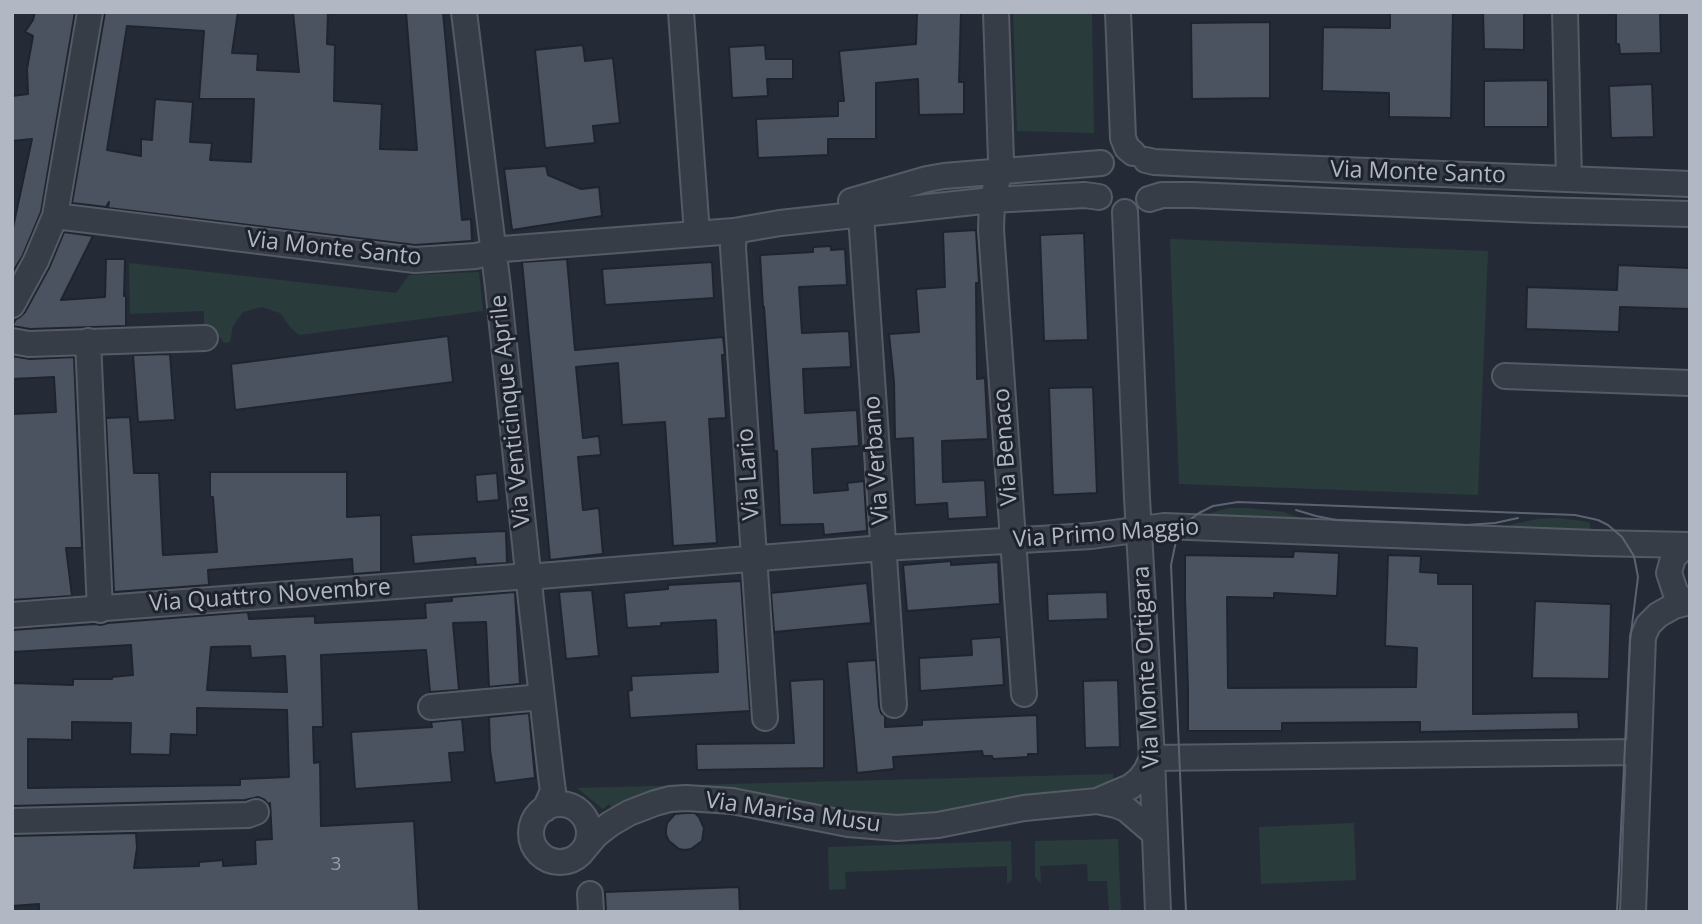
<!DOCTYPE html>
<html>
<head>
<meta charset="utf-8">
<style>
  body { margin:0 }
  #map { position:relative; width:1702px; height:924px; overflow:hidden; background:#242b37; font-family:"Open Sans",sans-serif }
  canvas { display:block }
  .frame { position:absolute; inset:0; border:14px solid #b2b8c3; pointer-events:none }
</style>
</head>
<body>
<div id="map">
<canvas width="1702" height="924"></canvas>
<div class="frame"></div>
</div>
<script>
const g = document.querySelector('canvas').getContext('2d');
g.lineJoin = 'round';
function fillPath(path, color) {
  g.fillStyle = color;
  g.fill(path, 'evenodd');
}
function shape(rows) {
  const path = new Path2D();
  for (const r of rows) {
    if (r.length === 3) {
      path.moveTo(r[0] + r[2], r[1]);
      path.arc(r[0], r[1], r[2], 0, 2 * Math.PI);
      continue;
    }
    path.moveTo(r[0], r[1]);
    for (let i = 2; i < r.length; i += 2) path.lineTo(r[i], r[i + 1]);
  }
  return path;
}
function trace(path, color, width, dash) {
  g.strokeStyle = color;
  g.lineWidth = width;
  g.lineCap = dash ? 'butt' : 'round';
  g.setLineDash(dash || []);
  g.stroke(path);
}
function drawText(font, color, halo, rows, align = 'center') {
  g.font = font + ' "Open Sans",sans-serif';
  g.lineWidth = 6;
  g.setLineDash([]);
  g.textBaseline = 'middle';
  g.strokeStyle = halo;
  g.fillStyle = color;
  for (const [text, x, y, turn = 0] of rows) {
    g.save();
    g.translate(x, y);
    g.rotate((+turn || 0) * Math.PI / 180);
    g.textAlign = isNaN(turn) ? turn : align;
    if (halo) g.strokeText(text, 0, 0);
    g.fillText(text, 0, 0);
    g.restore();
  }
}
fillPath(shape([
  [1013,12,1092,12,1094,133,1017,131],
  [1170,239,1488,251,1478,495,1179,484],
  [129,263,396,293,409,275,479,272,483,311,299,335,291,328,280,313,262,307,243,312,233,326,230,342,224,343,217,334,204,328,204,311,130,314],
  [1228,508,1248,508,1284,512,1314,523,1200,518,1214,512],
  [1537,519,1556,518,1584,521,1590,523,1590,533,1496,530,1514,524],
  [1113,774,1113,784,1010,798,953,811,911,817,865,816,684,790,643,794,615,811,609,804,603,809,577,788],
  [1354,823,1356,880,1261,884,1259,827],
  [1118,839,1121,912,1109,912,1107,881,1088,881,1087,864,1040,866,1041,883,1035,877,1035,841],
  [1011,841,1012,877,1011,881,1007,884,1007,866,845,872,846,889,829,890,828,847]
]), '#2a3b3c');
const building = shape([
  [35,12,75,12,41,212,23,255,14,270,12,270,12,232,32,139,12,141,12,96,28,94,27,69,33,36,25,32,33,20,35,12],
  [105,12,238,12,232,53,258,54,257,70,299,72,293,12,328,12,327,44,335,45,334,101,382,104,380,149,417,150,406,12,443,12,462,220,471,219,472,241,415,245,108,208,109,202,106,207,72,203,105,12],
  [127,26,204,31,199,99,254,99,251,162,210,160,212,143,190,142,193,102,155,99,152,140,141,139,141,156,107,150,127,26],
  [917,12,961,12,959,82,964,82,964,114,919,115,918,79,876,83,876,139,828,139,828,155,758,158,756,119,838,116,838,101,844,101,839,51,916,44,917,12],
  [1390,12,1453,12,1451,118,1389,117,1389,93,1322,91,1323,27,1390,28,1390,12],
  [1483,12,1524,12,1524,50,1484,49,1483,12],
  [1616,12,1660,12,1661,53,1620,54,1619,44,1616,44,1616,12],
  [1270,22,1270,98,1192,99,1191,23,1270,22],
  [583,45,585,61,613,58,620,123,593,126,595,143,545,148,535,50,583,45],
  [765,45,766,59,793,59,793,79,767,79,768,96,732,98,729,47,765,45],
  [1548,80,1548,127,1484,127,1484,81,1548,80],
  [1652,84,1654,137,1611,138,1609,86,1652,84],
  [546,166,548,175,581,189,599,187,602,216,512,230,504,169,546,166],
  [976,230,979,283,976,283,977,379,985,378,988,439,942,441,943,482,985,480,987,517,948,519,947,503,915,505,913,438,895,439,894,382,889,334,919,332,916,289,945,287,943,232,976,230],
  [64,232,93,236,61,300,105,297,106,259,125,259,124,296,126,296,126,326,30,329,12,326,16,319,20,317,25,312,49,268,64,232],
  [1084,233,1088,340,1044,341,1040,235,1084,233],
  [831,246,831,250,845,249,847,285,799,287,802,333,849,331,851,367,803,369,805,413,857,410,859,446,812,449,814,493,848,490,847,483,864,481,867,531,824,535,823,524,780,525,777,451,774,451,764,307,763,307,760,255,813,252,813,247,831,246],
  [567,259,575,350,723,337,725,355,722,355,726,418,709,419,717,543,673,546,665,422,622,425,618,363,576,367,583,438,599,436,601,455,578,457,583,510,599,508,603,554,550,560,522,262,567,259],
  [712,262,714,298,605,305,602,269,712,262],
  [1618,265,1690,268,1690,309,1620,307,1619,332,1526,329,1527,287,1617,290,1618,265],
  [448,336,453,382,235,410,231,364,448,336],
  [170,354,175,420,138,422,133,355,170,354],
  [12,356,30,359,74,357,82,548,66,548,72,596,12,600,12,414,56,412,54,377,12,379,12,356],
  [1093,387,1097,493,1053,495,1049,388,1093,387],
  [130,417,134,473,159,473,163,555,217,552,213,497,210,497,210,472,347,472,347,517,381,515,381,572,353,574,352,559,208,570,209,585,114,592,106,418,130,417],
  [497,473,499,500,477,502,475,475,497,473],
  [506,531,507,563,476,565,475,558,414,564,411,535,506,531],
  [1294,551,1339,553,1337,596,1274,593,1274,598,1227,597,1228,688,1416,687,1417,648,1385,646,1388,555,1421,556,1420,572,1438,573,1438,584,1473,584,1473,714,1578,712,1579,729,1420,732,1420,722,1282,723,1282,731,1188,731,1188,689,1185,597,1185,555,1293,557,1294,551],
  [951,561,951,565,998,562,1000,604,907,611,903,565,951,561],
  [741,581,750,711,630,718,628,691,632,690,631,676,718,672,717,644,716,620,661,623,661,626,627,628,624,593,668,589,668,585,741,581],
  [867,583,871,623,774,632,771,593,867,583],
  [592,590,599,656,566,659,559,592,592,590],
  [515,592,520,684,489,687,486,622,453,623,459,690,430,692,426,650,321,655,323,727,313,727,314,763,320,762,321,826,414,821,419,912,39,912,39,904,12,906,12,836,136,833,137,848,134,868,199,866,199,862,223,860,223,866,256,864,255,840,272,839,270,803,268,804,265,800,258,797,245,800,12,806,12,683,73,685,73,679,112,679,112,677,133,675,131,645,12,652,12,630,95,624,101,625,108,623,248,612,249,619,315,616,315,623,426,618,425,603,452,601,452,597,515,592],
  [250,646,251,658,285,656,287,692,207,690,211,647,250,646],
  [197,708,287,710,289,777,240,779,240,785,28,788,28,739,72,740,72,722,131,723,130,754,170,755,171,734,197,735,197,708],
  [1107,592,1108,619,1048,621,1047,594,1107,592],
  [1535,601,1611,604,1609,679,1532,678,1535,601],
  [1001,637,1004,685,920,691,919,658,972,655,971,639,1001,637],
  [876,660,879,706,881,713,885,716,885,727,922,725,922,720,1037,715,1038,754,1028,754,1028,757,993,759,992,756,983,756,982,751,893,757,894,769,857,773,847,662,876,660],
  [824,679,824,768,697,770,696,744,794,743,790,681,824,679],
  [1118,680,1120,747,1085,748,1083,681,1118,680],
  [529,713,535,778,495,783,490,750,489,717,529,713],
  [462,719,465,752,449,753,452,782,355,789,351,732,432,727,431,722,462,719],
  [686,813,695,813,699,817,704,828,702,841,691,849,685,850,679,849,669,841,666,835,666,829,667,823,675,814,686,813],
  [739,887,740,912,606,912,605,892,739,887]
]);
fillPath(building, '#4b5260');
trace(building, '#1f242e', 2);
const street = shape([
  [464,12,498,287,531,601,551,776,553,791,545,809],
  [681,12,697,234],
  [996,12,1001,160,1000,171,992,200,991,230,1024,694],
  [1118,12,1123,138,1127,148,1133,153],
  [1565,12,1569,179],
  [1146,160,1154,162,1195,164,1690,184],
  [865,197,861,215,894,705],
  [1149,199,1162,195,1193,195,1536,210,1690,214],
  [851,201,927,179,944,176,1101,163],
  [1125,212,1137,498,1152,758,1158,912],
  [55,216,415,260,476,256,503,249,734,231,780,223,992,200,1085,195,1099,197],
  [734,231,733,248,765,718],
  [12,305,36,261,55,216,90,12],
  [12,341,29,344,205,338],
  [88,341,100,610],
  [1505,376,1690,383],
  [1685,545,1673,558,1669,573,1676,594,1682,599,1690,602],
  [12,615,516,577,540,576,883,548,1091,536,1164,526,1594,543,1690,545],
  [431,707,542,697],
  [1152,758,1638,752],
  [1097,801,1130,787,1139,780,1146,771,1152,758],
  [560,833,29],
  [12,821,248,815,256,812],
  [585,848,596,835,610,824,629,813,655,803,670,799,686,798,732,801,848,824,897,828,938,825,1024,808,1097,801,1116,805,1126,809,1154,833],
  [590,894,591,912],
  [1633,912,1643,637,1648,625,1658,615,1674,606,1690,602]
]);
trace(street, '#555b65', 28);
trace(street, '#373d47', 24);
trace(shape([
  [1296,510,1316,516,1336,520,1466,525,1495,523,1518,518],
  [1186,912,1171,565,1176,541,1183,528,1190,520,1199,513,1213,506,1238,502,1575,515,1598,520,1608,525,1622,537,1634,556,1638,577,1630,641,1617,912]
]), '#5c6370', 2);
drawText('19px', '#989eaa', null, [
  ["3",336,865]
]);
drawText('23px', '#b2b8c3', '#1d222c', [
  ["Via Monte Santo",1418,173,2],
  ["Via Monte Santo",334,249,6],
  ["Via Venticinque Aprile",511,411,-96],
  ["Via Benaco",1006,447,-94],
  ["Via Verbano",877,460,-94],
  ["Via Lario",749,474,-94],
  ["Via Primo Maggio",1106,534,-4],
  ["Via Quattro Novembre",270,596,-4],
  ["Via Monte Ortigara",1147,667,-93],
  ["Via Marisa Musu",793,813,8]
]);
</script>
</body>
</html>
